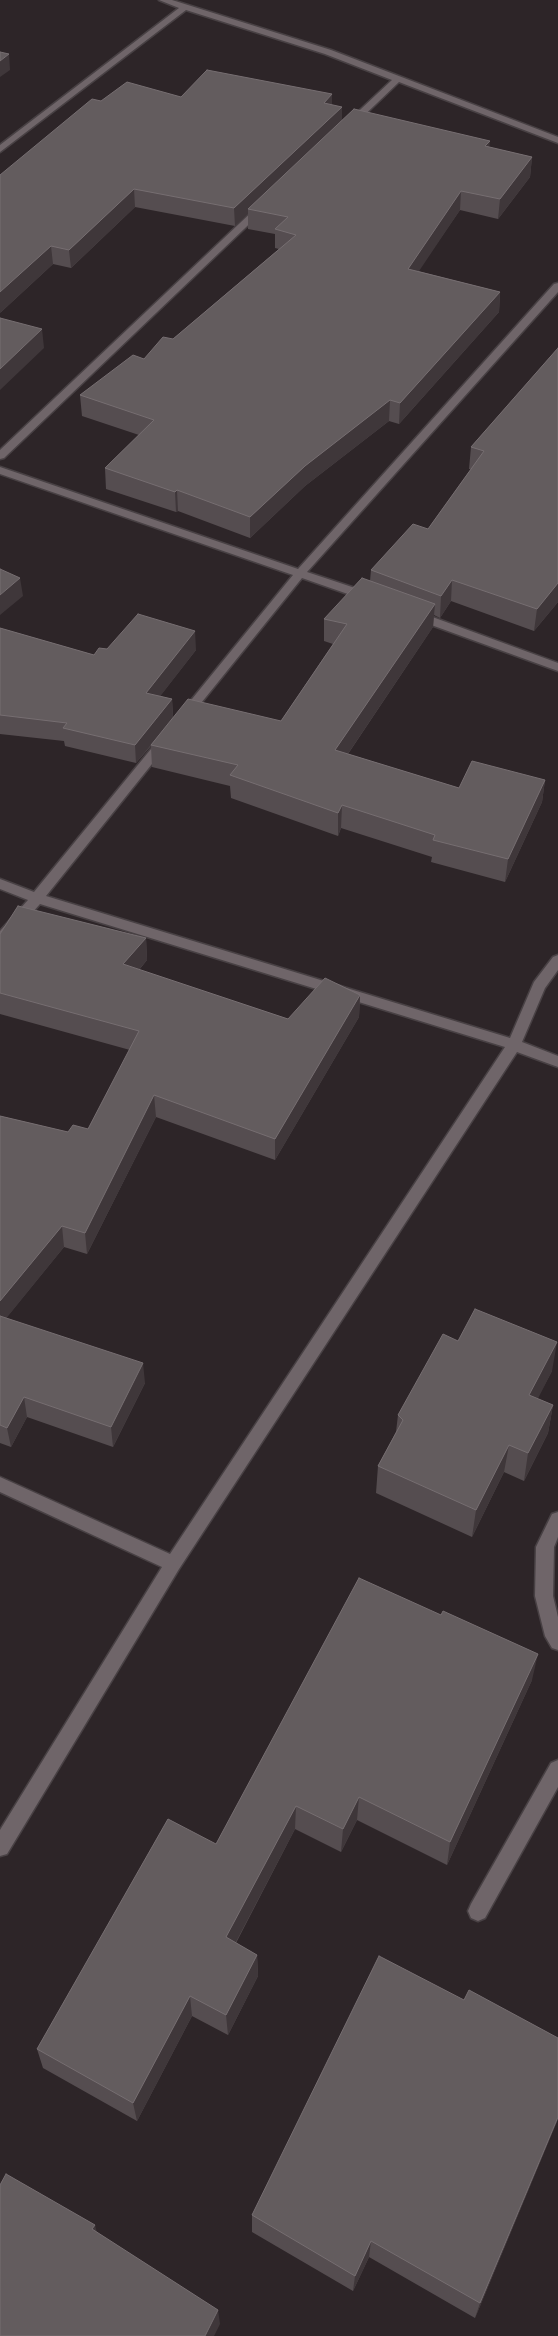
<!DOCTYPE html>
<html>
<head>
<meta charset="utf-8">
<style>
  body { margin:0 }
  canvas { display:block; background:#2d2528 }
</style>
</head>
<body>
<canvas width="558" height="2336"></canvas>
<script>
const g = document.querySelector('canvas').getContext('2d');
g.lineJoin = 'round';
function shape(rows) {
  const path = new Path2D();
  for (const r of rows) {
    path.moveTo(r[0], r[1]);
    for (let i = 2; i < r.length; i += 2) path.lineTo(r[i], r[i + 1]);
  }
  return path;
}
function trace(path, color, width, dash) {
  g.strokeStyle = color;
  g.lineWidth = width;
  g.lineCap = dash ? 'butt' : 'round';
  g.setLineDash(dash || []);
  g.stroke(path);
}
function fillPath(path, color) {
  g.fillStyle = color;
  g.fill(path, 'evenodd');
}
const street = shape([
  [159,0,172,0,331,50,558,137,558,143,399,82,352,127,346,127,346,123,392,80,325,54,186,10,0,152,0,145,179,8,159,0],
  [262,204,265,205,265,209,4,458,0,459,0,450,259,205,262,204],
  [558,283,558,292,307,572,373,594,375,597,373,600,365,600,302,578,189,718,185,719,179,715,293,575,0,474,0,467,298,569,554,284,558,283],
  [416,611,558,663,558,671,412,618,410,615,412,612,416,611],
  [164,737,170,741,168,744,46,896,510,1038,534,982,553,957,558,955,558,970,545,988,522,1042,558,1056,558,1067,517,1052,179,1569,7,1854,0,1856,0,1830,162,1567,0,1492,0,1477,170,1554,505,1047,40,904,5,943,0,945,0,931,28,900,0,889,0,879,34,892,160,738,164,737],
  [558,1512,558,1537,554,1547,553,1596,558,1617,558,1650,552,1648,545,1636,535,1596,536,1547,552,1514,558,1512],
  [558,1760,558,1787,485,1918,478,1921,471,1918,468,1911,471,1904,551,1763,558,1760]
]);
trace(street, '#484144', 3);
fillPath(street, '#6f6569');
fillPath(shape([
  [181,97,332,105,342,120,489,147,532,157,530,177,498,219,460,210,418,271,500,292,499,312,399,424,389,421,305,486,250,538,178,511,176,512,106,489,105,468,139,435,82,416,80,395,144,359,173,339,279,249,275,248,275,234,248,229,248,214,235,226,135,207,71,268,53,264,0,313,101,101],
  [558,348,558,602,534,631,451,601,440,618,434,615,433,627,348,754,459,788,545,780,542,802,505,882,431,862,432,857,341,828,338,836,231,798,230,786,152,767,151,746,136,763,65,746,64,741,0,734,0,628,94,655,107,649,196,650,160,696,172,699,173,717,281,721,333,644,324,641,324,619,370,581,371,570,428,529,471,469,469,469,471,447],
  [0,934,146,938,147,960,139,970,288,1019,360,995,359,1017,275,1160,156,1117,87,1254,64,1247,6,1318,145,1383,113,1447,27,1417,11,1447,0,1443,0,1116,68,1132,88,1129,130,1050,0,1014],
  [458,1341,552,1371,537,1399,553,1405,548,1433,524,1481,504,1472,472,1537,376,1493,378,1466,396,1432,398,1415],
  [532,1680,447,1865,357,1820,341,1852,295,1829,236,1943,257,1955,258,1976,228,2035,192,2016,137,2121,43,2068,37,2049,216,1844],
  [558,2119,475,2318,369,2257,353,2291,252,2232,252,2215]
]), '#554d50');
fillPath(shape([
  [9,54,10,70,0,77,0,61],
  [332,94,332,112,324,103],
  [342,107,342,125,248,209,248,214,235,226,234,208],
  [490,141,488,160,485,146],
  [532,157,530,177,498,219,500,199],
  [134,189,135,207,71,268,69,250],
  [461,191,460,210,407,289,408,269],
  [51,246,53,264,0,313,0,292],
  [500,292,499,312,399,424,400,403],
  [42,329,44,348,0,390,0,369],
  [390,400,389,421,305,486,250,538,250,517,305,466],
  [177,490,178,511,176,512,175,492],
  [20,578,23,596,0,615,0,595],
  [452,580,451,601,440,618,441,596],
  [558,583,558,602,534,631,537,609],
  [435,604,433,627,335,773,335,750],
  [195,631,196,650,148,712,146,693],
  [172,699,173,718,136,763,135,745],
  [545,780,542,802,505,882,508,859],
  [342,805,341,828,338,836,338,813],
  [146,938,147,960,125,986,123,964],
  [360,995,359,1017,275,1160,275,1139],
  [154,1095,156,1117,87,1254,85,1233],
  [62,1226,64,1247,0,1326,0,1301],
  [557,1342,552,1371,525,1424,529,1395],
  [143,1363,145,1383,113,1447,111,1427],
  [24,1397,27,1417,11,1447,7,1428],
  [553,1405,548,1433,524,1481,528,1453],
  [509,1445,504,1472,472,1537,476,1510],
  [538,1654,532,1680,447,1865,450,1842],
  [359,1797,357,1820,341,1852,343,1829],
  [296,1806,295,1829,227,1959,226,1937],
  [257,1955,258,1976,228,2035,226,2015],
  [190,1996,192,2016,137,2121,133,2103],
  [558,2117,558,2119,475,2318,480,2303],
  [95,2225,99,2241,92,2229],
  [371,2241,369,2257,353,2291,355,2276],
  [218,2310,220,2324,214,2336,205,2336]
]), '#3f373a');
const building = shape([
  [0,52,9,54,0,61,0,52],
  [207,70,332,94,324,103,342,107,234,208,134,189,69,250,51,246,0,292,0,175,92,99,101,101,127,82,181,97,207,70],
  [354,109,490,141,485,146,532,157,500,199,461,191,408,269,500,292,400,403,390,400,305,466,250,517,177,490,175,492,105,468,154,420,80,395,133,355,144,359,163,337,173,339,296,235,275,229,288,217,248,209,354,109],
  [0,318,42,329,0,369,0,318],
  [558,348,558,583,537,609,452,580,441,596,371,570,413,524,428,529,484,451,471,447,558,348],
  [0,569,20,578,0,595,0,569],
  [362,578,435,604,335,750,459,788,472,761,545,780,508,859,433,840,435,835,342,805,338,813,230,775,238,765,151,745,188,699,281,721,347,624,324,619,362,578],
  [138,614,195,631,146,693,172,699,135,745,63,728,67,723,0,715,0,628,94,655,99,648,107,649,138,614],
  [18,906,146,938,123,964,288,1019,325,978,360,995,275,1139,154,1095,85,1233,62,1226,0,1301,0,1116,68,1132,73,1125,88,1129,139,1031,0,993,0,934,18,906],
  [475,1309,557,1342,529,1395,553,1405,528,1453,509,1445,476,1510,378,1466,403,1420,398,1415,443,1334,458,1341,475,1309],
  [0,1316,143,1363,111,1427,24,1397,7,1428,0,1425,0,1316],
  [359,1578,441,1615,443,1611,538,1654,450,1842,359,1797,343,1829,296,1806,226,1937,257,1955,226,2015,190,1996,133,2103,37,2049,168,1819,216,1844,359,1578],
  [379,1956,464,2000,469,1990,558,2038,558,2117,480,2303,371,2241,355,2276,252,2215,379,1956],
  [6,2174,95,2225,92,2229,218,2310,205,2336,0,2336,0,2185,6,2174]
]);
fillPath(building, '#635c5e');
trace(building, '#766e71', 1);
</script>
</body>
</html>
